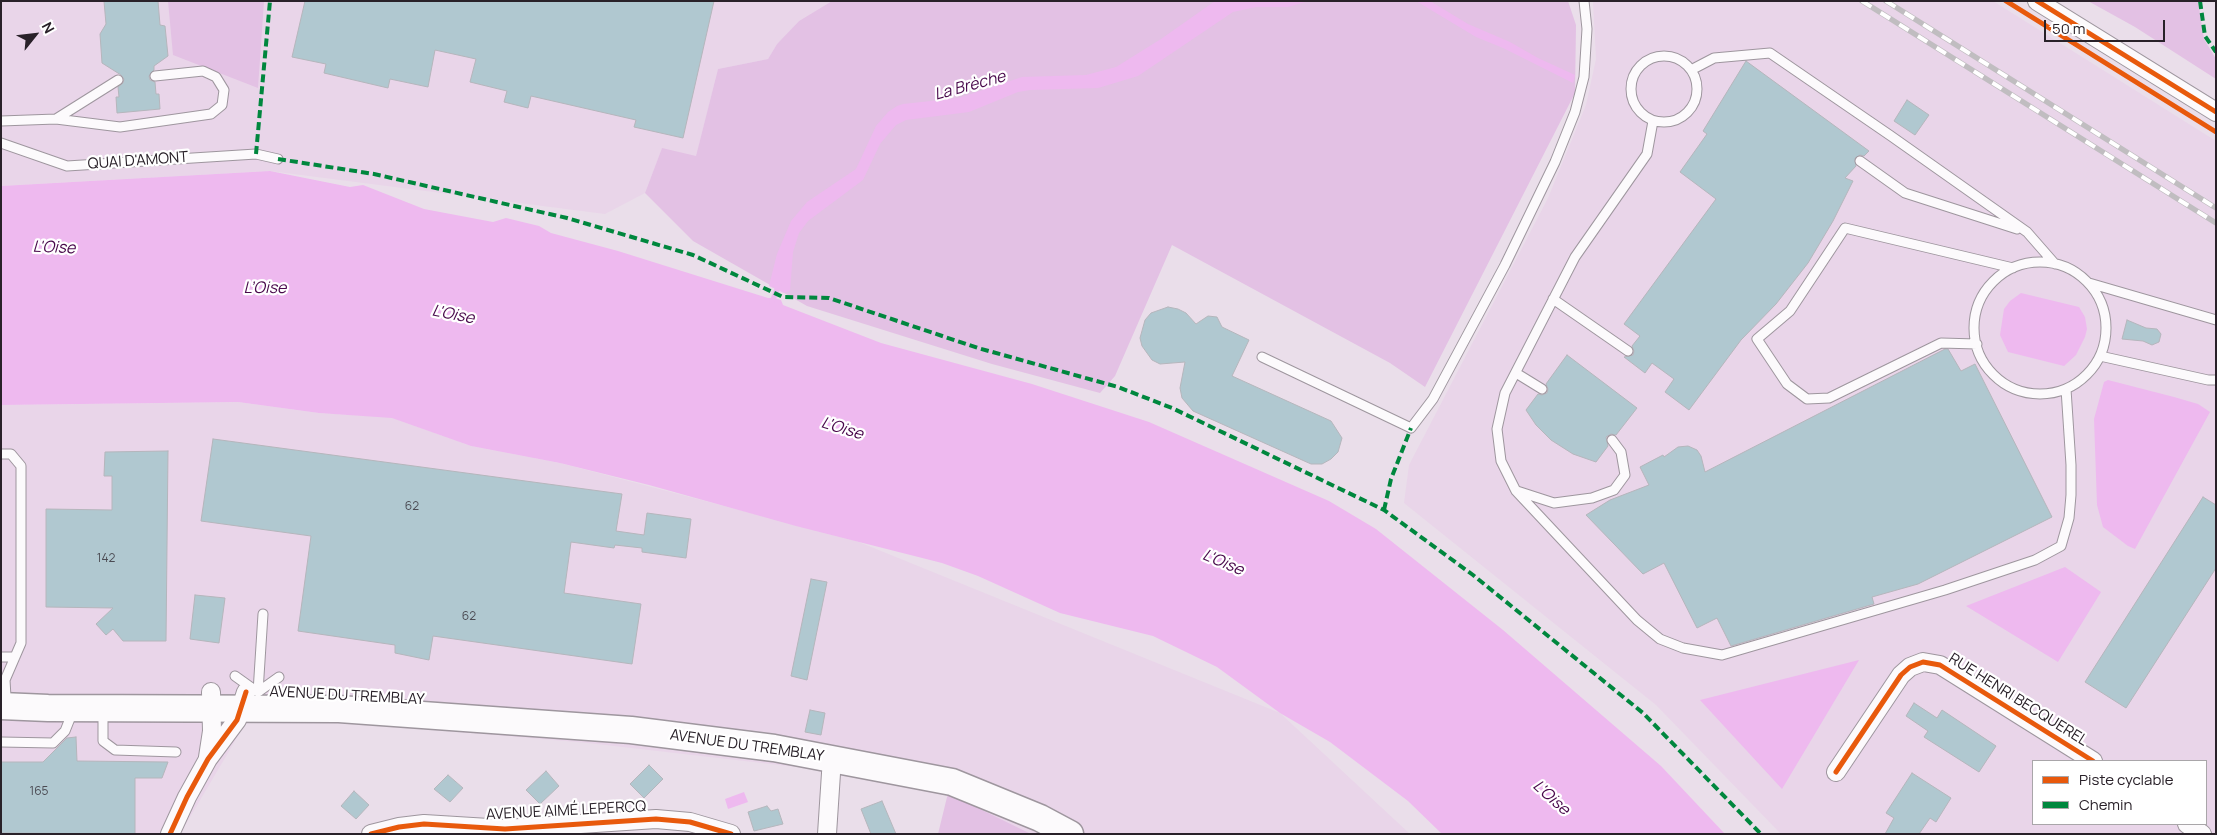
<!DOCTYPE html>
<html>
<head>
<meta charset="utf-8">
<style>
  body { margin:0 }
  #map { position:relative; width:2217px; height:835px; overflow:hidden; background:#eadeea; font-family:Manrope,sans-serif }
  canvas { display:block }
  .frame { position:absolute; inset:0; border:2px solid #292129; pointer-events:none }
  .legend { position:absolute; left:2032px; top:760px; width:175px; height:65px; box-sizing:border-box; background:#fff; border:1px solid #a9a6a9; margin:0; padding:6px 9px; list-style:none; font-size:15px; color:#292129 }
  .legend li { display:flex; align-items:center; gap:10px; height:25px }
  .legend b { width:25px; border:1px solid #a9a6a9 }
  .north { position:absolute; left:10px; top:10px; width:50px; height:50px; -webkit-text-stroke:4px #fff; paint-order:stroke; rotate:61deg; font-size:14px; font-weight:700; line-height:20px; text-align:center; color:#292129 }
  .north::after { content:''; display:block; margin:auto; width:18px; height:22px; background:#292129; clip-path:polygon(50% 0,100% 100%,50% 72%,0 100%) }
  .scale { position:absolute; left:2044px; top:20px; width:121px; height:22px; box-sizing:border-box; border:2px solid #292129; border-top:0; padding-left:6px; font-size:15px; line-height:18px; white-space:nowrap; color:#292129; -webkit-text-stroke:4px #fff; paint-order:stroke }
</style>
</head>
<body>
<div id="map">
<canvas width="2217" height="835"></canvas>
<div class="frame"></div>
<ul class="legend">
<li><b style="height:6px;background:#e8590c"></b>Piste cyclable</li>
<li><b style="height:6px;background:#00873e"></b>Chemin</li>
</ul>
<div class="north">N</div>
<div class="scale">50 m</div>
</div>
<script>
const g = document.querySelector('canvas').getContext('2d');
g.lineJoin = 'round';
function fillPath(path, color) {
  g.fillStyle = color;
  g.fill(path, 'evenodd');
}
function shape(rows) {
  const path = new Path2D();
  for (const r of rows) {
    if (r.length === 3) {
      path.moveTo(r[0] + r[2], r[1]);
      path.arc(r[0], r[1], r[2], 0, 2 * Math.PI);
      continue;
    }
    path.moveTo(r[0], r[1]);
    for (let i = 2; i < r.length; i += 2) path.lineTo(r[i], r[i + 1]);
  }
  return path;
}
function trace(path, color, width, dash) {
  g.strokeStyle = color;
  g.lineWidth = width;
  g.lineCap = dash ? 'butt' : 'round';
  g.setLineDash(dash || []);
  g.stroke(path);
}
function drawText(font, color, halo, rows, align = 'center') {
  g.font = font + ' Manrope,sans-serif';
  g.lineWidth = 4.5;
  g.setLineDash([]);
  g.textBaseline = 'middle';
  g.strokeStyle = halo;
  g.fillStyle = color;
  for (const [text, x, y, turn = 0] of rows) {
    g.save();
    g.translate(x, y);
    g.rotate((+turn || 0) * Math.PI / 180);
    g.textAlign = isNaN(turn) ? turn : align;
    if (halo) g.strokeText(text, 0, 0);
    g.fillText(text, 0, 0);
    g.restore();
  }
}
fillPath(shape([
  [1,1,832,1,799,21,777,44,768,59,718,69,696,157,662,149,645,193,605,214,270,171,1,186],
  [1593,1,1993,1,2216,141,2216,834,1781,834,1656,705,1404,503,1409,465,1548,198,1586,105,1596,59],
  [2033,761,2206,761,2206,824,2033,824],
  [238,402,319,413,391,417,471,446,560,463,854,540,1280,713,1410,834,1025,834,948,793,814,769,588,743,251,714,180,834,1,834,1,405]
]), '#e9d5e9');
fillPath(shape([
  [168,1,264,1,258,88,173,55],
  [832,1,1568,1,1576,25,1575,93,1425,387,1390,363,1172,245,1115,376,1100,393,992,364,807,306,693,241,645,193,662,148,696,156,718,69,768,59,777,44,799,21],
  [2088,1,2198,1,2204,39,2216,59,2216,79,2135,27],
  [948,793,984,811,1031,834,938,834]
]), '#e3c1e4');
fillPath(shape([
  [1215,1,1309,1,1288,7,1256,7,1233,12,1138,76,1098,88,1030,90,1018,92,969,112,906,120,896,125,880,144,863,180,808,221,799,233,793,252,790,291,784,293,769,286,777,254,791,221,807,202,856,169,876,126,888,112,897,106,903,104,959,98,1022,77,1086,75,1116,67,1161,39],
  [1416,1,1430,1,1468,24,1510,42,1538,58,1575,75,1573,83,1503,48,1476,37],
  [270,171,350,187,363,185,424,209,493,222,506,218,539,226,551,233,618,251,768,298,775,298,781,300,783,305,881,343,1032,384,1149,422,1329,501,1376,529,1503,630,1661,766,1725,834,1442,834,1408,801,1330,742,1280,713,1217,667,1153,636,1060,613,978,576,942,563,796,526,649,485,560,463,471,446,392,418,319,413,238,402,1,405,1,186],
  [2021,293,2079,307,2085,317,2087,329,2085,337,2076,355,2064,366,2008,352,2000,335,2004,309,2010,301],
  [2108,380,2174,397,2198,404,2210,412,2135,549,2128,546,2103,527,2097,505,2094,419,2104,382],
  [2065,567,2101,592,2058,662,1966,606],
  [1859,660,1782,789,1700,700],
  [744,792,748,802,728,809,725,799]
]), '#eeb9ef');
trace(shape([
  [772,302,779,284]
]), '#eeb9ef', 5);
const building = shape([
  [104,1,158,1,160,25,165,26,168,56,154,66,154,70,149,76,150,80,155,82,156,94,159,94,160,109,117,113,116,97,119,97,118,87,123,83,124,79,121,75,102,63,100,34,106,24,104,1],
  [305,1,714,1,683,138,634,127,636,120,531,96,528,108,504,102,507,91,470,82,476,59,435,50,428,87,390,79,388,88,324,73,326,64,292,57,305,1],
  [1746,61,1869,151,1864,156,1860,155,1855,158,1856,166,1845,178,1853,181,1833,221,1808,263,1776,304,1741,340,1689,410,1665,392,1674,379,1652,363,1645,373,1624,357,1633,355,1634,351,1632,346,1640,336,1624,324,1716,199,1680,172,1707,134,1703,131,1746,61],
  [1907,100,1929,115,1915,135,1894,121,1907,100],
  [1168,307,1178,309,1186,313,1196,324,1208,316,1217,317,1222,327,1249,340,1232,376,1331,421,1342,438,1338,452,1331,459,1322,464,1311,464,1193,411,1182,398,1180,388,1185,362,1160,364,1152,360,1142,346,1140,338,1145,320,1151,313,1168,307],
  [2127,320,2146,328,2157,329,2161,334,2159,342,2152,345,2143,341,2122,339,2127,320],
  [1945,349,1948,349,1961,371,1975,364,2052,517,1918,584,1872,597,1874,604,1731,646,1717,618,1697,628,1664,563,1643,574,1586,515,1610,500,1649,485,1640,467,1663,455,1664,457,1678,447,1688,446,1697,450,1701,456,1705,472,1945,349],
  [1567,355,1637,408,1616,435,1611,434,1606,437,1608,446,1596,462,1573,454,1551,440,1536,425,1526,410,1538,394,1542,395,1547,393,1548,389,1546,384,1567,355],
  [213,439,622,494,616,531,644,535,647,513,691,519,686,558,642,552,642,548,615,545,614,548,571,542,564,593,641,604,632,664,433,636,429,660,395,653,395,645,298,631,311,536,201,521,213,439],
  [168,451,166,641,123,641,113,629,106,635,96,624,113,608,46,607,46,509,112,510,112,476,104,476,105,452,168,451],
  [2203,497,2216,505,2216,568,2126,708,2085,682,2203,497],
  [811,579,827,582,807,680,791,676,811,579],
  [195,595,225,598,219,643,190,639,195,595],
  [1914,703,1937,718,1942,710,1996,746,1979,772,1924,737,1928,731,1906,716,1914,703],
  [810,710,825,713,821,735,805,732,810,710],
  [76,737,77,761,168,762,162,778,135,778,135,834,1,833,1,762,43,762,67,738,76,737],
  [649,765,663,779,644,798,630,784,649,765],
  [546,771,559,786,540,804,526,790,546,771],
  [1912,773,1951,798,1936,822,1930,818,1919,834,1885,834,1894,818,1886,813,1912,773],
  [448,775,463,788,450,802,434,789,448,775],
  [354,791,369,805,356,819,341,806,354,791],
  [882,801,896,834,871,834,861,809,882,801],
  [767,806,771,811,778,809,783,824,754,831,748,812,767,806]
]);
fillPath(building, '#b0c8d0');
trace(building, '#b5b6bc', 1);
const lane = shape([
  [1664,89,33],
  [1691,70,1714,58,1770,53,1891,136,2027,232,2055,264],
  [56,119,118,80],
  [1,121,56,119,120,127,211,114,222,105,224,90,216,77,203,71,155,76],
  [1653,121,1647,154,1575,257,1505,393,1497,429,1501,461,1516,491,1637,620,1660,639,1683,648,1722,655,1945,590,2035,560,2061,546,2069,518,2071,495,2071,465,2066,389],
  [1,143,67,166,256,154,278,159],
  [1860,161,1905,193,2017,229],
  [2040,328,66],
  [2089,283,2216,320],
  [1553,299,1628,351],
  [1977,344,1941,343,1829,398,1807,399,1787,384,1757,339,1790,311,1845,228,2013,268],
  [2100,356,2208,380,2216,380],
  [1262,357,1411,428,1433,399,1505,265,1555,162,1575,112,1584,77,1587,29,1584,1],
  [1516,373,1542,389],
  [1,454,11,454,21,466,21,643,5,680,6,697],
  [1517,491,1554,503,1592,498,1614,490,1625,475,1621,452,1612,440],
  [1,657,15,657],
  [235,676,256,691],
  [258,692,263,614],
  [258,692,279,677],
  [103,710,103,741,115,750,176,752],
  [1,742,53,743,65,731,73,711]
]);
const street = shape([
  [2037,1,2216,112],
  [208,757,212,731,211,692],
  [1836,772,1901,675,1910,667,1923,662,1940,665,2093,761],
  [2187,824,2202,834],
  [170,834,187,797,208,759,237,720,246,692],
  [371,834,399,827,424,824,505,829,656,819,690,822,731,834],
  [827,834,832,758]
]);
const secondary = shape([
  [1,706,48,708,339,709,631,730,774,748,952,782,1040,818,1070,834]
]);
trace(lane, '#9e969e', 11);
trace(street, '#9e969e', 20);
trace(secondary, '#9e969e', 29);
trace(lane, '#fcfafc', 9);
trace(street, '#fcfafc', 18);
trace(secondary, '#fcfafc', 26);
const rail = shape([
  [1862,1,2216,223],
  [1886,1,2216,208]
]);
trace(rail, '#c0bdc0', 5.5);
trace(rail, '#fff', 4, [11]);
trace(shape([
  [2200,1,2205,36,2216,52],
  [256,154,270,1],
  [278,159,374,174,567,218,693,255,783,297,829,298,978,348,1118,387,1172,408,1384,510,1473,575,1643,713,1761,834],
  [1384,510,1391,479,1411,428]
]), '#00873e', 4, [8, 4]);
trace(shape([
  [2006,1,2216,132],
  [2037,1,2216,112],
  [1836,772,1901,675,1910,667,1923,662,1940,665,2093,761],
  [170,834,187,797,208,759,237,720,246,692],
  [371,834,399,827,424,824,505,829,656,819,690,822,731,834]
]), '#e8590c', 5);
drawText('12px', '#4b4b53', null, [
  ["62",412,507],
  ["142",106,559],
  ["62",469,617],
  ["165",39,792]
]);
drawText('15px', '#292129', '#fff', [
  ["QUAI D'AMONT",138,161,-4],
  ["AVENUE DU TREMBLAY",347,696,3],
  ["RUE HENRI BECQUEREL",2018,700,32],
  ["AVENUE DU TREMBLAY",747,746,8],
  ["AVENUE AIMÉ LEPERCQ",566,811,-3]
]);
drawText('italic 16px', '#48084b', '#fff', [
  ["La Brèche",970,86,-15],
  ["L'Oise",54,248,2],
  ["L’Oise",265,289],
  ["L'Oise",453,315,11],
  ["L'Oise",842,429,17],
  ["L'Oise",1223,563,23],
  ["L'Oise",1551,798,42]
]);
</script>
</body>
</html>
